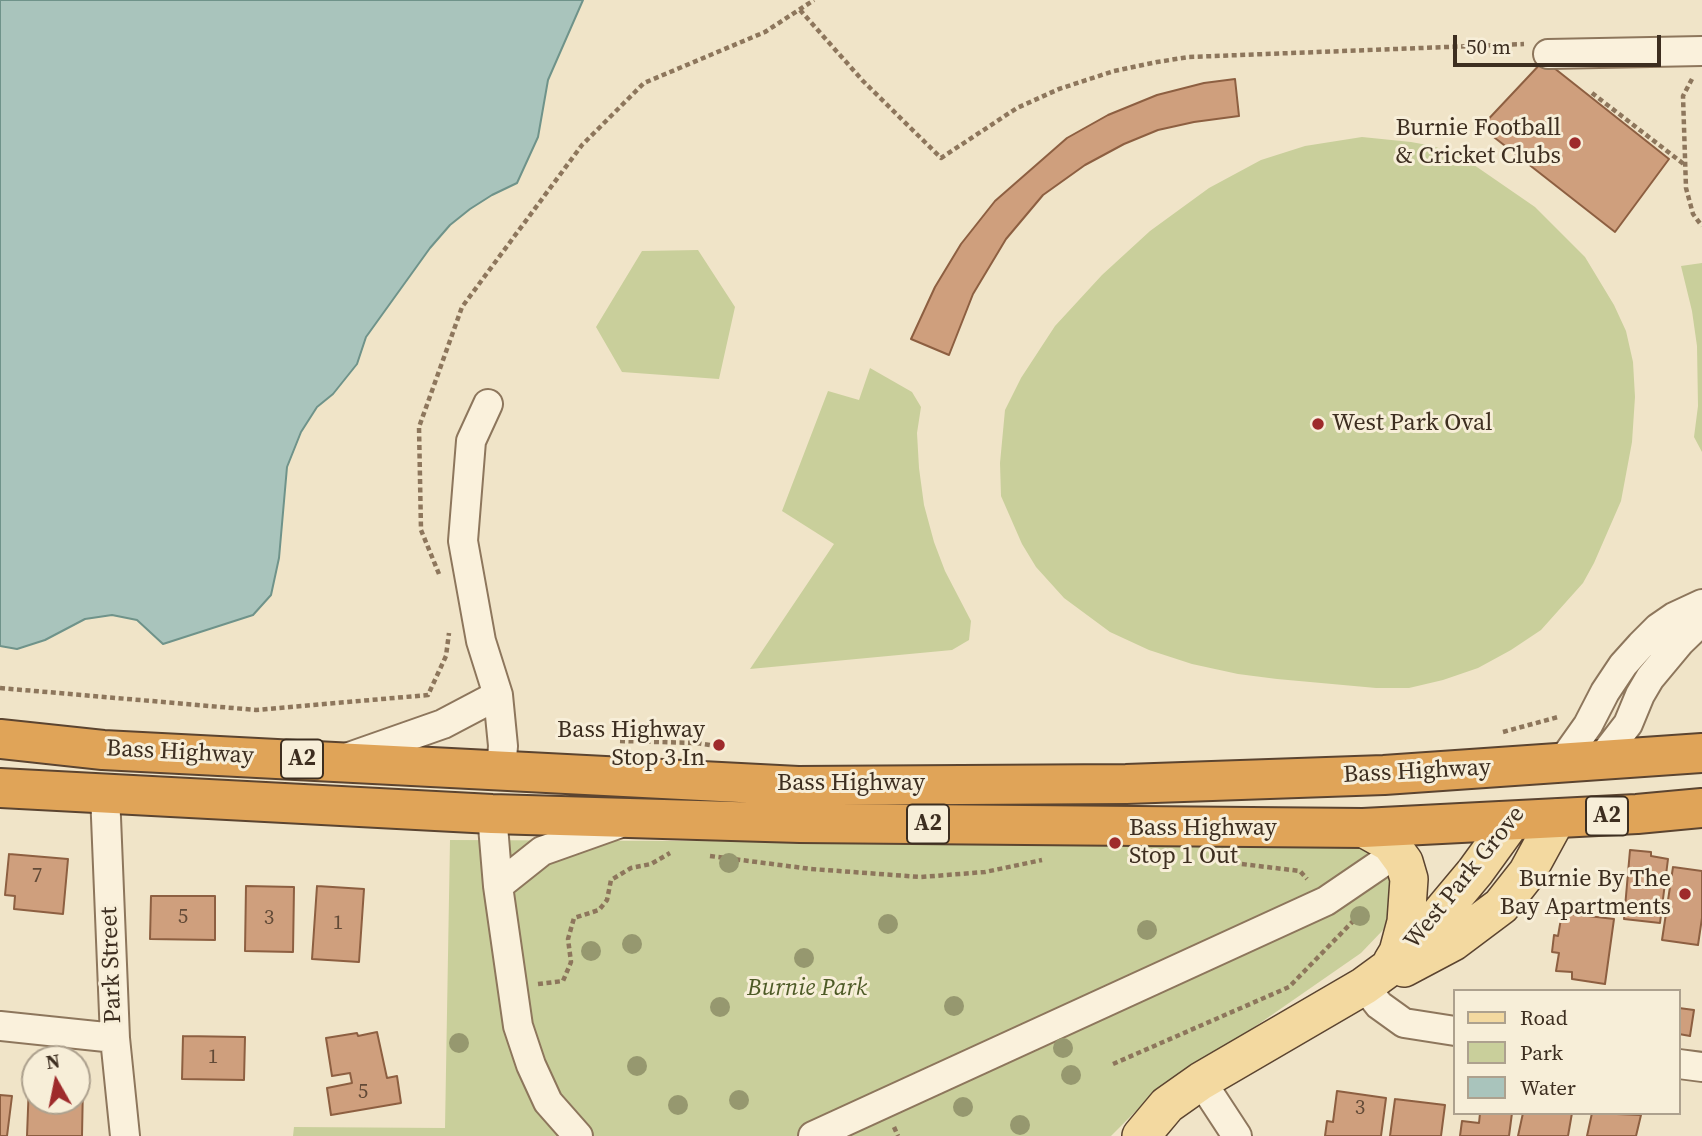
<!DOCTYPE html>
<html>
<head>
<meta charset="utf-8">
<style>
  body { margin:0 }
  #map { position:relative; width:1702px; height:1136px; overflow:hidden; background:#f0e4c8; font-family:"Source Serif 4",serif }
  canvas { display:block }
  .legend { position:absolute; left:1453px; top:989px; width:228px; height:126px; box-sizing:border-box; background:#f7eed8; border:2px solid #ada18e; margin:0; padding:9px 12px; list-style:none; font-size:21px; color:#3d2e20 }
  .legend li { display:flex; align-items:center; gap:14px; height:35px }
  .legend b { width:35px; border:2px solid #ada18e }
  .north { position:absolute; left:21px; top:1045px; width:70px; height:70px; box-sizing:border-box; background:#f7eed8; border:2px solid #ada18e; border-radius:50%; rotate:351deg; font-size:19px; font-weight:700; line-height:28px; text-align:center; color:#3d2e20 }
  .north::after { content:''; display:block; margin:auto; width:24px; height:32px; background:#9e2a2b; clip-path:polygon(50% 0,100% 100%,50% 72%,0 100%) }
  .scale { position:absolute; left:1453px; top:35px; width:208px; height:32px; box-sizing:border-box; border:4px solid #3d2e20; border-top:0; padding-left:9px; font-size:21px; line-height:24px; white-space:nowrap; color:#3d2e20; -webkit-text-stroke:5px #f7eed8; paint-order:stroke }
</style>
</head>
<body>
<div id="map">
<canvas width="1702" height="1136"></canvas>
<ul class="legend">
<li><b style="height:9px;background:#f3d9a0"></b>Road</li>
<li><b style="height:19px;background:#c9cf9b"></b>Park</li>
<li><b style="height:19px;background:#a9c4bc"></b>Water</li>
</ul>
<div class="north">N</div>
<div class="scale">50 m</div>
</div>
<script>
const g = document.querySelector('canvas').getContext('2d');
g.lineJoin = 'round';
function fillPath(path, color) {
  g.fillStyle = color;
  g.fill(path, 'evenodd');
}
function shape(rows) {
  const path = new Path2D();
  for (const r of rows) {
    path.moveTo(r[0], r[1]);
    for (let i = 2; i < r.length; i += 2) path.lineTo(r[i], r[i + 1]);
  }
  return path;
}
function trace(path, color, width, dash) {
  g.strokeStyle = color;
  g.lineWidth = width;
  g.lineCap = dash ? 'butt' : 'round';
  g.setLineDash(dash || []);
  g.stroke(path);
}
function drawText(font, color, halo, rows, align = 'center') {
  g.font = font + ' "Source Serif 4",serif';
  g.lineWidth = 6;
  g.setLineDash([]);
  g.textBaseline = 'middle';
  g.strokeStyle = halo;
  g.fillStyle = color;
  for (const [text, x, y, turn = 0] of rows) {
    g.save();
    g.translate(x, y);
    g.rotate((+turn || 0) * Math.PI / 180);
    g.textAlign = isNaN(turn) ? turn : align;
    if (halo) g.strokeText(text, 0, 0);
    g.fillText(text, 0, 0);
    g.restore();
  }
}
fillPath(shape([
  [1362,137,1411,142,1433,146,1461,156,1535,207,1585,257,1614,305,1626,331,1633,362,1635,397,1632,442,1621,501,1594,563,1583,583,1541,630,1511,650,1478,668,1443,680,1409,688,1376,688,1277,679,1238,674,1192,664,1149,650,1110,632,1064,598,1036,567,1022,544,1001,496,1000,463,1005,410,1021,378,1055,326,1102,275,1150,231,1209,188,1261,160,1305,146],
  [698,250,735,307,719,379,622,372,596,327,642,251],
  [1702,263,1702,452,1694,437,1698,406,1697,346,1692,311,1681,266],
  [870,368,912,392,921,407,917,433,919,468,924,505,934,542,945,571,971,621,969,640,952,650,750,669,834,544,782,511,828,391,859,400],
  [450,840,1371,844,1397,866,1392,904,1383,930,1361,953,1142,1105,1111,1136,293,1136,294,1127,445,1128]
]), '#c9cf9b');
const water = shape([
  [0,0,583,0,548,80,538,137,517,183,492,195,470,209,450,225,430,248,366,337,357,364,333,394,317,407,301,432,287,467,279,558,271,595,253,615,163,644,137,620,112,615,85,619,45,640,17,649,0,646,0,0]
]);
fillPath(water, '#a9c4bc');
trace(water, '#6f938a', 2);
const building = shape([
  [1544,60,1669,159,1615,232,1481,127,1544,60],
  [1235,79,1239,116,1194,122,1158,130,1124,144,1085,165,1043,195,1006,239,973,294,949,355,911,339,935,287,961,244,995,201,1067,138,1108,115,1157,95,1204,83,1235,79],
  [1630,850,1651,852,1651,856,1668,859,1660,923,1624,919,1630,850],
  [9,854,68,859,63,914,14,909,15,896,5,895,9,854],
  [1673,867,1702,871,1702,918,1698,945,1662,940,1673,867],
  [246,886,294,887,293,952,245,951,246,886],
  [317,886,364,889,359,962,312,959,317,886],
  [151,896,215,896,215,940,150,939,151,896],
  [1562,913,1614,919,1605,984,1572,979,1572,972,1556,971,1559,953,1552,952,1554,935,1558,936,1562,913],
  [1679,1008,1694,1010,1690,1036,1679,1034,1679,1008],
  [377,1032,387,1078,397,1076,401,1103,331,1115,327,1088,352,1083,350,1073,332,1076,326,1038,357,1033,358,1036,377,1032],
  [183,1036,245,1037,244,1080,182,1079,183,1036],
  [29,1083,35,1083,35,1101,77,1101,77,1084,83,1084,82,1136,27,1136,29,1083],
  [1337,1091,1386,1098,1381,1136,1325,1136,1327,1121,1333,1122,1337,1091],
  [0,1095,12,1096,7,1136,0,1136,0,1095],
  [1395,1099,1445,1105,1441,1136,1390,1136,1395,1099],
  [1480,1113,1512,1113,1509,1136,1460,1136,1462,1121,1479,1123,1480,1113],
  [1523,1113,1572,1113,1568,1136,1518,1136,1523,1113],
  [1592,1113,1641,1115,1636,1136,1587,1136,1592,1113]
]);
fillPath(building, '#cf9f7d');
trace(building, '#8d5f41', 2);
const minor = shape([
  [1548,54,1702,51],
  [488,404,471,441,463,541,481,641,498,695,503,746,501,770],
  [349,757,443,724,498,695],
  [1601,759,1628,724,1640,695,1650,678,1680,642,1702,621],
  [1561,763,1588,725,1605,692,1623,665,1641,645,1658,628,1674,617,1702,604],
  [105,793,115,1038,125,1136],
  [492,814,498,886,518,1026,531,1065,548,1102,578,1136],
  [498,886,542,851,618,824],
  [1364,986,1379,1005,1404,1023,1455,1031],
  [0,1026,115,1038],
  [1679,1064,1702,1067],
  [1201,1081,1237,1136],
  [813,1136,1326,901,1398,852]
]);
const major = shape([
  [1363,828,1390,843,1404,862,1409,879,1406,922,1398,952,1392,962],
  [1404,968,1453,942,1501,906,1527,873,1557,818],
  [1141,1136,1167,1105,1201,1081,1364,986,1390,967,1429,927,1475,872,1512,821]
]);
const highway = shape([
  [0,739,103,750,798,786,1126,784,1384,775,1702,753],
  [0,788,492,814,800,823,1363,828,1637,814,1702,808]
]);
trace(minor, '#8d765c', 32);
trace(major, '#5b4430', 40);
trace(highway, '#5b4430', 42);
trace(shape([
  [800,10,863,81,941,158,1017,108,1059,89,1114,71,1157,62,1189,57,1524,44],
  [1692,79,1683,96,1686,188,1693,214,1702,226],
  [1592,93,1685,165],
  [439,574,421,530,419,427,462,307,582,145,644,83,765,32,814,0],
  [0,688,256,710,428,695,446,656,449,633],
  [1503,732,1558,717],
  [620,741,696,743,716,746],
  [710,856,811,869,921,877,985,872,1042,860],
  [1225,862,1300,871,1307,879],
  [538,984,563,981,571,962,568,939,574,918,599,910,607,900,611,880,631,868,651,864,670,853],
  [1113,1064,1289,987,1362,912],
  [894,1127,898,1136]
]), '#8d765c', 4.5, [5, 3.5]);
trace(minor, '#faf1dc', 28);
trace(major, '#f3d9a0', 37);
trace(highway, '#e0a458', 38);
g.fillStyle = '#96986f';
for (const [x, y] of [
  [729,863],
  [1360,916],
  [888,924],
  [1147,930],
  [632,944],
  [591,951],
  [804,958],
  [954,1006],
  [720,1007],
  [459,1043],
  [1063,1048],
  [637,1066],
  [1071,1075],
  [739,1100],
  [678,1105],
  [963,1107],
  [1020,1125]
]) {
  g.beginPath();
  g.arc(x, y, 10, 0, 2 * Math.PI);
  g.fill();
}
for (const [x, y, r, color] of [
  [1575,143,7,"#9e2a2b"],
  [1318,424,7,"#9e2a2b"],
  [719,745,7,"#9e2a2b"],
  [1115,843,7,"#9e2a2b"],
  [1685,894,7,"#9e2a2b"]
]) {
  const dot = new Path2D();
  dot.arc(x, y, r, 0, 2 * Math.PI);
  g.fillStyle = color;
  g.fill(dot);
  trace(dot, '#f7eed8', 2.5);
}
drawText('21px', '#624a37', null, [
  ["7",37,877],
  ["5",183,918],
  ["3",269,919],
  ["1",338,924],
  ["1",213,1058],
  ["5",363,1093],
  ["3",1360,1109]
]);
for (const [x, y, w] of [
  [302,759,42],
  [1607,816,42],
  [928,824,42]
]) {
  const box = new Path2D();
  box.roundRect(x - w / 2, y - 19.5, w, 39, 5);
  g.fillStyle = '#f7eed8';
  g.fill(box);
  trace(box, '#3d2e20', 2);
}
drawText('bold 23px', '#3d2e20', null, [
  ["A2",302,759],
  ["A2",1607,816],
  ["A2",928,824]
]);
drawText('24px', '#3d2e20', '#f7eed8', [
  ["Burnie Football",1561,129],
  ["& Cricket Clubs",1561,157],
  ["West Park Oval",1332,424,"left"],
  ["Bass Highway",705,731],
  ["Stop 3 In",705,759],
  ["Bass Highway",1129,829,"left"],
  ["Stop 1 Out",1129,857,"left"],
  ["Burnie By The",1671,880],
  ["Bay Apartments",1671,908]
], 'right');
drawText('24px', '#3d2e20', '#f7eed8', [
  ["Bass Highway",180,753,3],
  ["Bass Highway",1417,772,-3],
  ["Bass Highway",851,784],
  ["West Park Grove",1465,878,-51],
  ["Park Street",112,965,-92]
]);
drawText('italic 24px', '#4d5a26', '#f7eed8', [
  ["Burnie Park",807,989]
]);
</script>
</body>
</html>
